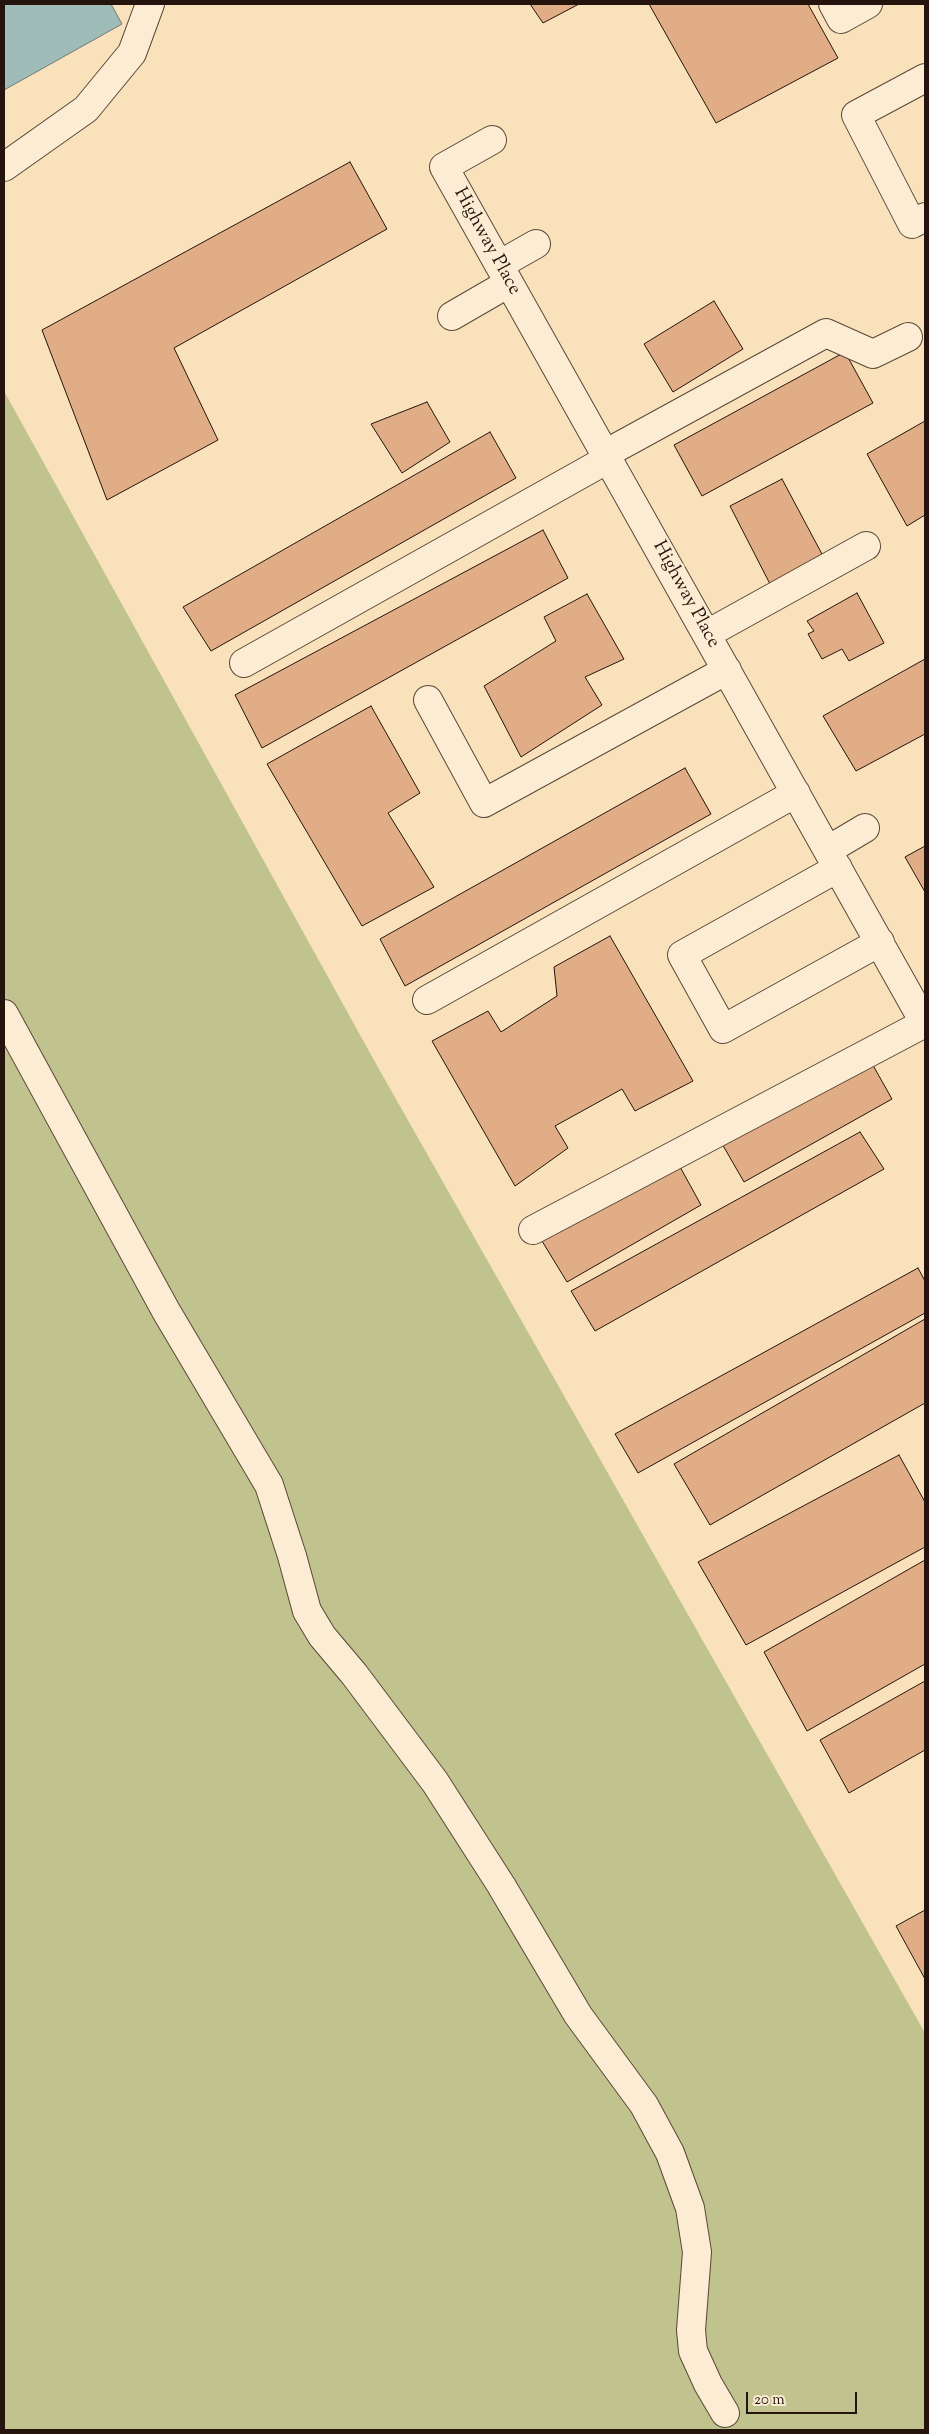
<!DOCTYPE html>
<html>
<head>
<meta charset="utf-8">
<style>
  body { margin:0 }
  #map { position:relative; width:929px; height:2434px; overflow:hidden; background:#f9e2bb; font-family:"Sorts Mill Goudy",serif }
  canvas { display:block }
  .frame { position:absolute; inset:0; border:5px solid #24140d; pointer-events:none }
  .scale { position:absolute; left:746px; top:2392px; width:111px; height:22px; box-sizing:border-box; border:2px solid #24140d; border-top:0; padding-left:6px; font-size:15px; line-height:18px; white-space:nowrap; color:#24140d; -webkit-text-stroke:4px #fbecd3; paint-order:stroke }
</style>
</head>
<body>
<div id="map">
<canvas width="929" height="2434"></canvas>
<div class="frame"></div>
<div class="scale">20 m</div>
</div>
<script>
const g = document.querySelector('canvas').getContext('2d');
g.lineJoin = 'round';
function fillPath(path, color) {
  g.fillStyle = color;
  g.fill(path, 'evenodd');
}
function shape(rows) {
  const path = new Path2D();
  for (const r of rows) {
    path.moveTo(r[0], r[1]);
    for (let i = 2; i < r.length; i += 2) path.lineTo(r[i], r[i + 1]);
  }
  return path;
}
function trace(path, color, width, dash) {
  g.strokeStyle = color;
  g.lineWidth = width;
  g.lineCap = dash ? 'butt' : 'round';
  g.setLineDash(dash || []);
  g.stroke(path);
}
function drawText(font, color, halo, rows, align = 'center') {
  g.font = font + ' "Sorts Mill Goudy",serif';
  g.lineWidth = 5;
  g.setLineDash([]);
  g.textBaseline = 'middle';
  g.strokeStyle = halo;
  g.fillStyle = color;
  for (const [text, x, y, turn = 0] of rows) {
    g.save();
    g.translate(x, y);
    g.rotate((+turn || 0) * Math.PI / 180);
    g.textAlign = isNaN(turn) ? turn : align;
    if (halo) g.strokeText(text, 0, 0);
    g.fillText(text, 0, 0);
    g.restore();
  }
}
fillPath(shape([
  [4,391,375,1062,925,2033,925,2430,4,2430]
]), '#c0c38e');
const water = shape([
  [4,4,111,4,122,24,4,90,4,4]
]);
fillPath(water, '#a0bcb8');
trace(water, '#6e7974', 1);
const building = shape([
  [530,4,579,4,543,23,530,4],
  [649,4,808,4,838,58,716,123,649,4],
  [350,162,387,229,174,348,218,440,107,500,42,330,350,162],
  [714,301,743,349,673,392,644,344,714,301],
  [845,352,873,403,702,496,674,445,845,352],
  [427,402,450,442,402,473,371,424,427,402],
  [925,421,925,515,907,526,867,454,925,421],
  [490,432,516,478,211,651,183,607,490,432],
  [782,479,823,556,770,584,730,506,782,479],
  [543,530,568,578,262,748,235,695,543,530],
  [857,593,884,643,849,661,842,649,822,659,808,634,814,631,807,621,857,593],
  [587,594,624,659,585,677,602,705,521,757,484,686,556,641,544,617,587,594],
  [925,659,925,734,856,771,823,716,925,659],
  [371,706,420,793,388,813,434,887,362,926,267,764,371,706],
  [685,768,711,814,405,986,380,939,685,768],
  [925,846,925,892,905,857,925,846],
  [610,936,693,1081,635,1111,622,1089,555,1126,568,1148,515,1186,432,1041,488,1011,501,1032,557,996,554,967,610,936],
  [870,1060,892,1099,744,1182,721,1142,870,1060],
  [860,1132,884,1169,595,1331,571,1291,860,1132],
  [679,1165,701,1205,567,1282,542,1241,679,1165],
  [918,1268,925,1281,925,1313,638,1473,615,1434,918,1268],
  [925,1319,925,1403,710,1525,674,1464,925,1319],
  [899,1455,925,1502,925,1547,746,1645,698,1562,899,1455],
  [925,1560,925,1664,807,1731,764,1652,925,1560],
  [925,1681,925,1750,849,1793,820,1740,925,1681],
  [925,1910,925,1979,896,1926,925,1910]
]);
fillPath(building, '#e1ad86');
trace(building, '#24140d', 1);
const minor = shape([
  [833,4,841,19,868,4],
  [925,78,856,115,912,224,925,217],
  [492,140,444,167,925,1024],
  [4,167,86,109,132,53,150,4],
  [499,265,536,244],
  [452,316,509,283],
  [605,454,826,333,873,354,908,337],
  [707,634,866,546],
  [244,663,608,459],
  [428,700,484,803,727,670],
  [828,850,865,828],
  [838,868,682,955,723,1029,880,942],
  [427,1000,796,793],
  [4,1014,166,1311,269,1485,292,1556,307,1611,322,1636,354,1674,435,1782,501,1885,578,2015,644,2105,670,2153,690,2208,697,2252,691,2330,693,2351,708,2384,725,2413],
  [533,1230,925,1023]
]);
trace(minor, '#594838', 30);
trace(minor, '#fbecd3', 28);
drawText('19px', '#24140d', '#fbecd3', [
  ["Highway Place",486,242,61],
  ["Highway Place",685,595,61]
]);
</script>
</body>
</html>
